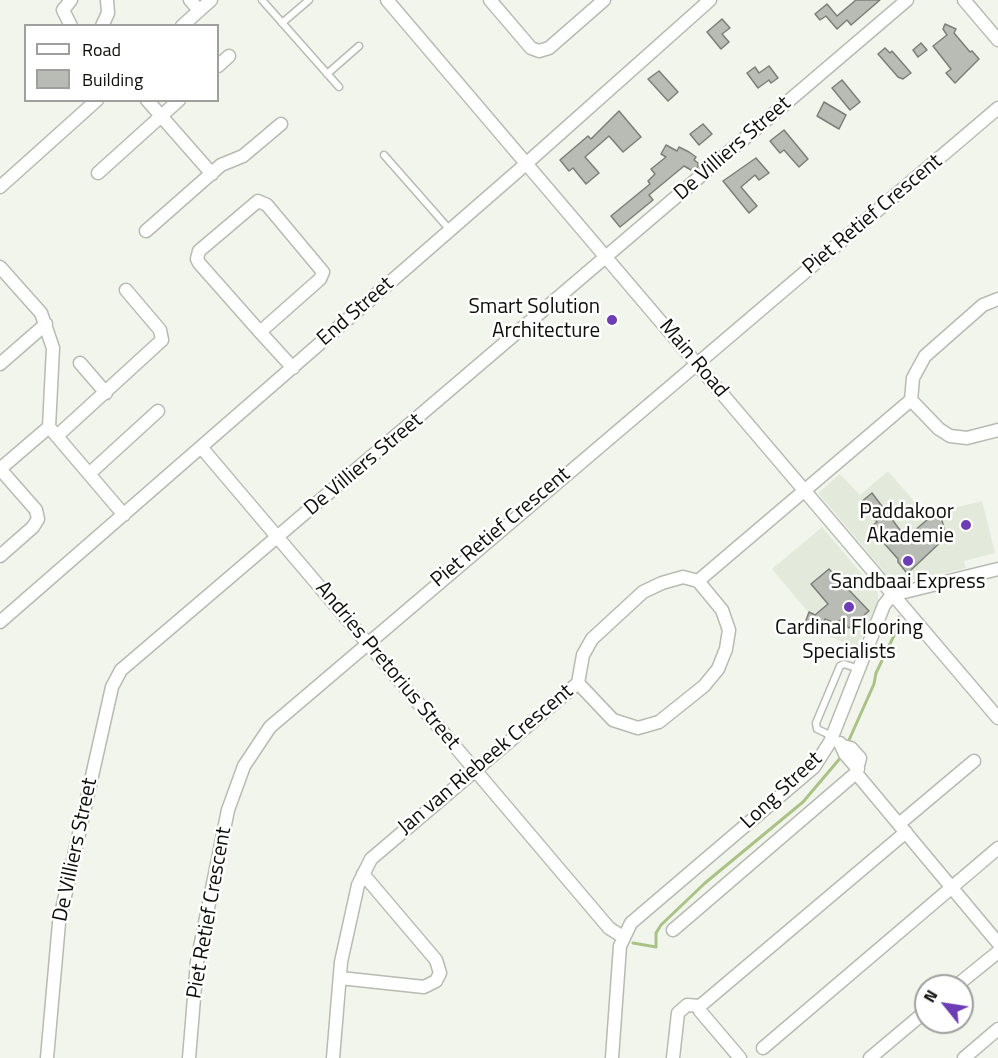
<!DOCTYPE html>
<html>
<head>
<meta charset="utf-8">
<style>
  body { margin:0 }
  #map { position:relative; width:998px; height:1058px; overflow:hidden; background:#f1f5ec; font-family:"Titillium Web",sans-serif }
  canvas { display:block }
  .legend { position:absolute; left:24px; top:24px; width:195px; height:78px; box-sizing:border-box; background:#fff; border:2px solid #9f9f9e; margin:0; padding:8px 10px; list-style:none; font-size:18px; color:#0e0f0c }
  .legend li { display:flex; align-items:center; gap:12px; height:30px }
  .legend b { width:30px; border:2px solid #9f9f9e }
  .north { position:absolute; left:914px; top:974px; width:60px; height:60px; box-sizing:border-box; background:#fff; border:2px solid #9f9f9e; border-radius:50%; rotate:300deg; font-size:16px; font-weight:700; line-height:24px; text-align:center; color:#0e0f0c }
  .north::after { content:''; display:block; margin:auto; width:21px; height:27px; background:#6d3db5; clip-path:polygon(50% 0,100% 100%,50% 72%,0 100%) }
</style>
</head>
<body>
<div id="map">
<canvas width="998" height="1058"></canvas>
<ul class="legend">
<li><b style="height:8px;background:#fff"></b>Road</li>
<li><b style="height:16px;background:#b9bcb4"></b>Building</li>
</ul>
<div class="north">N</div>
</div>
<script>
const g = document.querySelector('canvas').getContext('2d');
g.lineJoin = 'round';
function fillPath(path, color) {
  g.fillStyle = color;
  g.fill(path, 'evenodd');
}
function shape(rows) {
  const path = new Path2D();
  for (const r of rows) {
    path.moveTo(r[0], r[1]);
    for (let i = 2; i < r.length; i += 2) path.lineTo(r[i], r[i + 1]);
  }
  return path;
}
function trace(path, color, width, dash) {
  g.strokeStyle = color;
  g.lineWidth = width;
  g.lineCap = dash ? 'butt' : 'round';
  g.setLineDash(dash || []);
  g.stroke(path);
}
function drawText(font, color, halo, rows, align = 'center') {
  g.font = font + ' "Titillium Web",sans-serif';
  g.lineWidth = 5;
  g.setLineDash([]);
  g.textBaseline = 'middle';
  g.strokeStyle = halo;
  g.fillStyle = color;
  for (const [text, x, y, turn = 0] of rows) {
    g.save();
    g.translate(x, y);
    g.rotate((+turn || 0) * Math.PI / 180);
    g.textAlign = isNaN(turn) ? turn : align;
    if (halo) g.strokeText(text, 0, 0);
    g.fillText(text, 0, 0);
    g.restore();
  }
}
fillPath(shape([
  [888,471,926,515,982,501,995,553,964,561,966,568,902,583,893,582,818,493,840,474,860,495],
  [822,527,878,593,878,600,858,648,804,626,809,613,772,569]
]), '#e3eadb');
trace(shape([
  [849,740,874,684,876,673,900,623,899,617],
  [633,943,656,947,656,933,661,925,705,883,803,802,842,756]
]), '#aac286', 3);
const building = shape([
  [856,0,880,0,851,25,847,20,837,29,826,16,820,20,815,14,827,4,837,16,856,0],
  [722,19,730,28,722,34,729,42,721,49,707,32,722,19],
  [945,24,956,29,954,33,970,52,972,51,979,59,955,83,946,73,951,69,933,46,947,35,943,29,945,24],
  [921,43,927,50,918,57,913,50,921,43],
  [885,48,890,53,892,51,911,73,903,79,898,77,878,54,885,48],
  [769,66,778,78,771,83,769,80,758,88,747,73,755,67,759,73,769,66],
  [659,71,678,92,668,101,648,79,659,71],
  [842,80,860,102,850,110,832,88,842,80],
  [824,102,846,115,839,129,817,116,824,102],
  [619,111,641,137,623,152,609,136,585,157,599,173,586,184,573,168,569,171,560,160,588,136,591,139,619,111],
  [703,124,712,134,699,145,690,134,703,124],
  [784,130,808,159,799,167,784,150,780,153,770,141,784,130],
  [666,145,677,151,679,147,689,152,696,157,694,160,698,163,698,167,693,171,684,166,649,195,653,200,620,227,611,216,650,184,648,181,655,174,651,169,666,157,661,154,666,145],
  [756,158,769,173,759,180,755,175,741,187,757,206,749,213,723,181,756,158],
  [872,493,906,538,928,519,927,515,940,512,946,537,910,571,906,572,898,562,898,559,874,532,872,526,877,522,860,503,872,493],
  [829,569,869,611,849,628,841,620,835,623,825,619,820,632,804,626,809,612,815,615,828,604,811,584,829,569]
]);
fillPath(building, '#b9bcb4');
trace(building, '#7c7f78', 1.5);
const lane = shape([
  [262,0,339,87],
  [282,23,309,0],
  [327,74,359,46],
  [384,155,450,230],
  [832,736,817,729,816,723,840,666,844,664,859,669]
]);
const street = shape([
  [71,0,63,10,71,26],
  [190,0,199,10],
  [387,0,998,718],
  [490,0,531,48,539,51,549,48,604,0],
  [964,0,998,40],
  [102,26,108,13,107,0],
  [182,26,211,0],
  [218,66,229,56],
  [147,100,212,174],
  [98,173,179,100],
  [0,187,97,100],
  [146,231,221,165,243,156,281,124],
  [0,267,41,313,53,348,49,427,124,515],
  [260,332,320,279,323,272,267,205,258,201,199,251,197,259,199,263,260,332,281,355,293,368],
  [80,363,106,393],
  [0,364,46,324],
  [911,400,913,378,925,356,983,305,998,299],
  [911,400,939,429,950,436,967,438,998,430],
  [57,436,162,340,160,330,126,290],
  [201,447,609,928,623,937],
  [0,469,49,427],
  [90,473,158,411],
  [0,556,33,527,38,519,36,510,0,469],
  [698,581,911,400],
  [0,622,519,170,710,0],
  [578,683,613,720,638,728,659,722,704,686,718,669,726,649,729,630,722,610,698,581],
  [840,743,845,754,858,769],
  [856,773,998,943],
  [899,824,974,761],
  [673,930,856,773,860,758,851,748,843,746],
  [340,978,424,987,436,981,440,973,436,960,363,874],
  [956,986,998,952],
  [700,1006,906,832],
  [700,1006,700,1011,740,1058],
  [763,1048,998,848],
  [47,1058,59,923,112,687,121,670,907,0],
  [189,1058,197,962,228,810,244,766,270,727,998,108],
  [333,1058,341,962,358,885,371,859,578,683,583,655,592,639,643,592,662,583,683,577,698,581],
  [612,1058,620,946,631,923,814,767,830,742,884,605,892,595,998,569],
  [673,1058,678,1013,687,1005,700,1006],
  [870,1058,926,1011],
  [964,1058,998,1029]
]);
trace(lane, '#b7bbb2', 9);
trace(street, '#b7bbb2', 15);
trace(lane, '#fff', 6);
trace(street, '#fff', 12);
for (const [x, y, r, color] of [
  [612,320,6,"#6d3db5"],
  [966,525,6,"#6d3db5"],
  [908,561,6,"#6d3db5"],
  [849,607,6,"#6d3db5"]
]) {
  const dot = new Path2D();
  dot.arc(x, y, r, 0, 2 * Math.PI);
  g.fillStyle = color;
  g.fill(dot);
  trace(dot, '#fff', 2);
}
drawText('21px', '#0e0f0c', '#fff', [
  ["De Villiers Street",733,149,-41],
  ["Piet Retief Crescent",873,215,-40],
  ["End Street",356,312,-41],
  ["Main Road",693,359,50],
  ["De Villiers Street",364,465,-40],
  ["Piet Retief Crescent",501,528,-40],
  ["Andries Pretorius Street",387,666,50],
  ["Jan van Riebeek Crescent",486,760,-40],
  ["Long Street",782,791,-43],
  ["De Villiers Street",76,850,-78],
  ["Piet Retief Crescent",210,913,-80]
]);
drawText('21px', '#0e0f0c', '#fff', [
  ["Smart Solution",600,308],
  ["Architecture",600,332],
  ["Paddakoor",954,513],
  ["Akademie",954,537],
  ["Sandbaai Express",908,583,"center"],
  ["Cardinal Flooring",849,629,"center"],
  ["Specialists",849,653,"center"]
], 'right');
</script>
</body>
</html>
